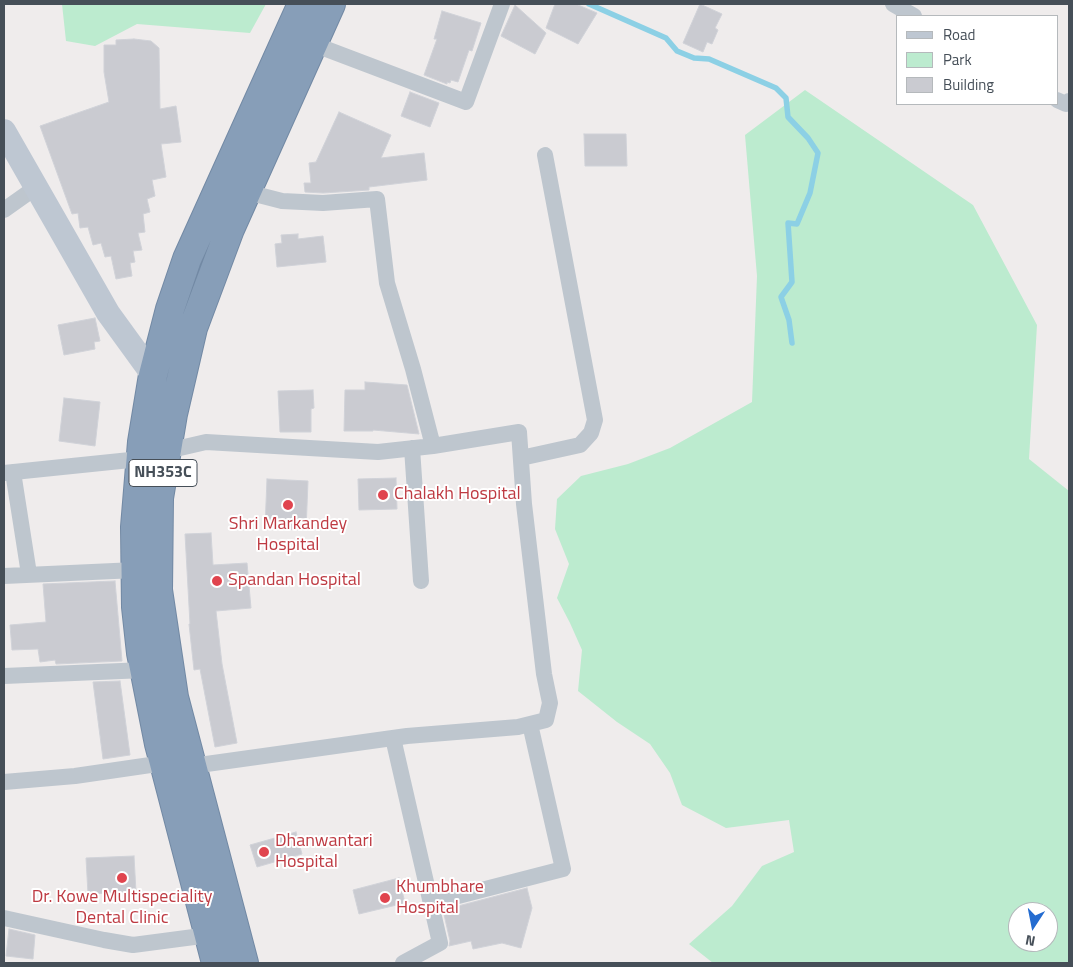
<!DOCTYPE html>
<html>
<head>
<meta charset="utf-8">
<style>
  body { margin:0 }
  #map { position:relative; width:1073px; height:967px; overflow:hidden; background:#efecec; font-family:"Titillium Web",sans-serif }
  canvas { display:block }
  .frame { position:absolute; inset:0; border:5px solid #464f58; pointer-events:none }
  .legend { position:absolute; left:896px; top:15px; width:162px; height:90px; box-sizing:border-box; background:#fff; border:1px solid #b5b9bc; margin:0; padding:6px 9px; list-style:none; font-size:15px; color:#464f58 }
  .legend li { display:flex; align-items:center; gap:10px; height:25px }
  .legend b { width:25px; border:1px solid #b5b9bc }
  .north { position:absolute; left:1008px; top:902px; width:50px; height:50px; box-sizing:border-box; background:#fff; border:1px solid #b5b9bc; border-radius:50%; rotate:191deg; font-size:14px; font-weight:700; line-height:20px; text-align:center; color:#464f58 }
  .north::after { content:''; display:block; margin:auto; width:18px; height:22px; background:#246cd0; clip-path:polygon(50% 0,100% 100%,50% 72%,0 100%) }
</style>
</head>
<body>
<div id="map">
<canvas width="1073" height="967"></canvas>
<div class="frame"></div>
<ul class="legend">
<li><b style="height:6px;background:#bec7d2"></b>Road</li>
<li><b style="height:14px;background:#bcebcf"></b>Park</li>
<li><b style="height:14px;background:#cacbd1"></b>Building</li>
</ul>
<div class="north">N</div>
</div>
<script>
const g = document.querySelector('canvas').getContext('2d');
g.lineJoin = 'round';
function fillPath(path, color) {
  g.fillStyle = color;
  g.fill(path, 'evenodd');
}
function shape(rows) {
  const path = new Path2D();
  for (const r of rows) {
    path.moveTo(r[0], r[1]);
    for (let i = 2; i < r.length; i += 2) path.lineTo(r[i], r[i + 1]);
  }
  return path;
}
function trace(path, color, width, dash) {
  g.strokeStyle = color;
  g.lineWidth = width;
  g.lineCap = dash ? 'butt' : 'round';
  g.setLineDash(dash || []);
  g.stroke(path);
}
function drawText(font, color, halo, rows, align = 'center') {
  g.font = font + ' "Titillium Web",sans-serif';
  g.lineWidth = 4;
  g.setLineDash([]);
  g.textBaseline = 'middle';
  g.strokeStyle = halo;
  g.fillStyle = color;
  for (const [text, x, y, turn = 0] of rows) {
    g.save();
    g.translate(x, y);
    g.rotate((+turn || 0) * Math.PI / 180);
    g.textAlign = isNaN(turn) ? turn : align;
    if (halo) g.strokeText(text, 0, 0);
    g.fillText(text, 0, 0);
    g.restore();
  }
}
fillPath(shape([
  [62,4,266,4,250,33,137,24,95,46,66,41],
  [805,90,973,205,1037,325,1029,459,1069,491,1069,963,713,963,689,944,732,906,762,866,794,852,789,820,726,828,682,805,670,773,650,744,617,722,578,691,582,650,570,623,557,598,569,564,555,529,557,499,581,476,628,464,670,448,752,402,757,276,745,135],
  [1018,912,1048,912,1048,942,1018,942]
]), '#bcebcf');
trace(shape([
  [589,4,666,38,677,51,694,58,709,59,776,88,786,98,788,117,808,138,818,153,810,193,797,224,788,223,792,282,781,297,789,320,792,343]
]), '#8cd0e5', 5.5);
const building = shape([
  [555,4,576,4,597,13,578,44,546,28,555,4],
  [700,4,722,14,715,28,718,30,712,44,707,42,703,52,683,43,700,4],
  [515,5,546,33,535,54,501,36,515,5],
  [442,11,481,23,472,51,469,50,458,82,451,80,450,83,447,82,447,84,424,75,437,39,434,39,442,11],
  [134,39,151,41,159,48,160,109,176,106,181,142,161,144,166,177,152,180,155,196,147,199,150,212,143,214,145,232,138,233,142,250,133,251,135,262,130,263,132,276,116,279,111,256,105,257,101,243,93,245,88,227,80,228,78,213,72,214,40,126,109,102,104,72,104,45,116,45,116,40,134,39],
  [410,92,439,103,430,127,401,116,410,92],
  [339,112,391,135,381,158,424,153,427,180,369,187,369,190,323,193,305,192,304,183,311,183,309,163,316,162,339,112],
  [584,134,626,134,627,166,585,166,584,134],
  [298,234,298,239,323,236,326,262,277,267,275,244,282,243,281,235,298,234],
  [95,318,100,341,94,342,95,349,64,355,58,325,95,318],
  [365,382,407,385,419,434,373,430,373,431,344,431,345,390,365,390,365,382],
  [313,390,314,408,311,409,311,432,280,432,278,391,313,390],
  [64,398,100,402,95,446,59,441,64,398],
  [396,478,397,509,359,510,358,479,396,478],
  [267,479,308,481,306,530,265,528,267,479],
  [211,533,213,565,247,563,251,608,216,611,222,664,237,743,215,747,200,669,194,670,189,624,190,624,185,534,211,533],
  [115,581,122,661,56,664,55,660,40,662,38,649,12,650,10,625,46,622,43,584,115,581],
  [120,681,130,755,103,759,93,682,120,681],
  [296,832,302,854,257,867,250,845,296,832],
  [134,856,136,892,88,894,86,858,134,856],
  [399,878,405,903,359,914,353,890,399,878],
  [527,888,532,908,521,948,502,943,473,949,471,941,449,946,450,941,443,910,527,888],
  [9,929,35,935,33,959,6,956,9,929]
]);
fillPath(building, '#cacbd1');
trace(building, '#d0d2d8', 1);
const highway = shape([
  [216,963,159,744,141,653,136,607,135,527,142,442,153,375,170,309,187,259,302,4],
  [244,963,174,697,158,590,159,498,173,414,193,328,230,229,331,4]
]);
trace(highway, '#7289a4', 30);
trace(shape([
  [893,4,914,16],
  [313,44,466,102,502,4],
  [1057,100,1066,104,1069,101],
  [247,192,282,201,323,203,377,199,387,283,413,369,433,446],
  [4,210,35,188],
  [412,448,421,581],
  [167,451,206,442,378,452,433,446,519,432,524,504,544,674,550,703,546,720,518,727,407,736,192,766],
  [521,458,580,445,591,433,595,420,545,155],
  [13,472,29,574],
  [4,473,140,459],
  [4,576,136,570],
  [4,676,145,670],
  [393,738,440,943,403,963],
  [4,782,75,776,164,763],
  [431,903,563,869,530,724],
  [4,918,104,940,133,945,209,935]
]), '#bec6ce', 16);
trace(shape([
  [4,131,108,313,153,375]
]), '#bec7d2', 24);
trace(highway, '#879eb8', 28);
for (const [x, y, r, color] of [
  [383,495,6,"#e0444e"],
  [288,505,6,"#e0444e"],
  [217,581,6,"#e0444e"],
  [264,852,6,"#e0444e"],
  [122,878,6,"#e0444e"],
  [385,898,6,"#e0444e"]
]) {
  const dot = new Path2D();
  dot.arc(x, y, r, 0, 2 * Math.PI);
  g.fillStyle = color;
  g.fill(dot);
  trace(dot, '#fff', 2);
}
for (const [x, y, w] of [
  [163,473,68]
]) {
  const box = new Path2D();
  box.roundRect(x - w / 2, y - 13.5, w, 27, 4);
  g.fillStyle = '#fff';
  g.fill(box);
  trace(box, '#464f58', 1);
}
drawText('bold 16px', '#464f58', null, [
  ["NH353C",163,473]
]);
drawText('18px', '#be3a42', '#fff', [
  ["Chalakh Hospital",394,495],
  ["Shri Markandey",288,525,"center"],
  ["Hospital",288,546,"center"],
  ["Spandan Hospital",228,581],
  ["Dhanwantari",275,842],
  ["Hospital",275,863],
  ["Khumbhare",396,888],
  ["Hospital",396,909],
  ["Dr. Kowe Multispeciality",122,898,"center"],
  ["Dental Clinic",122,919,"center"]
], 'left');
</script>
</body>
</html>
